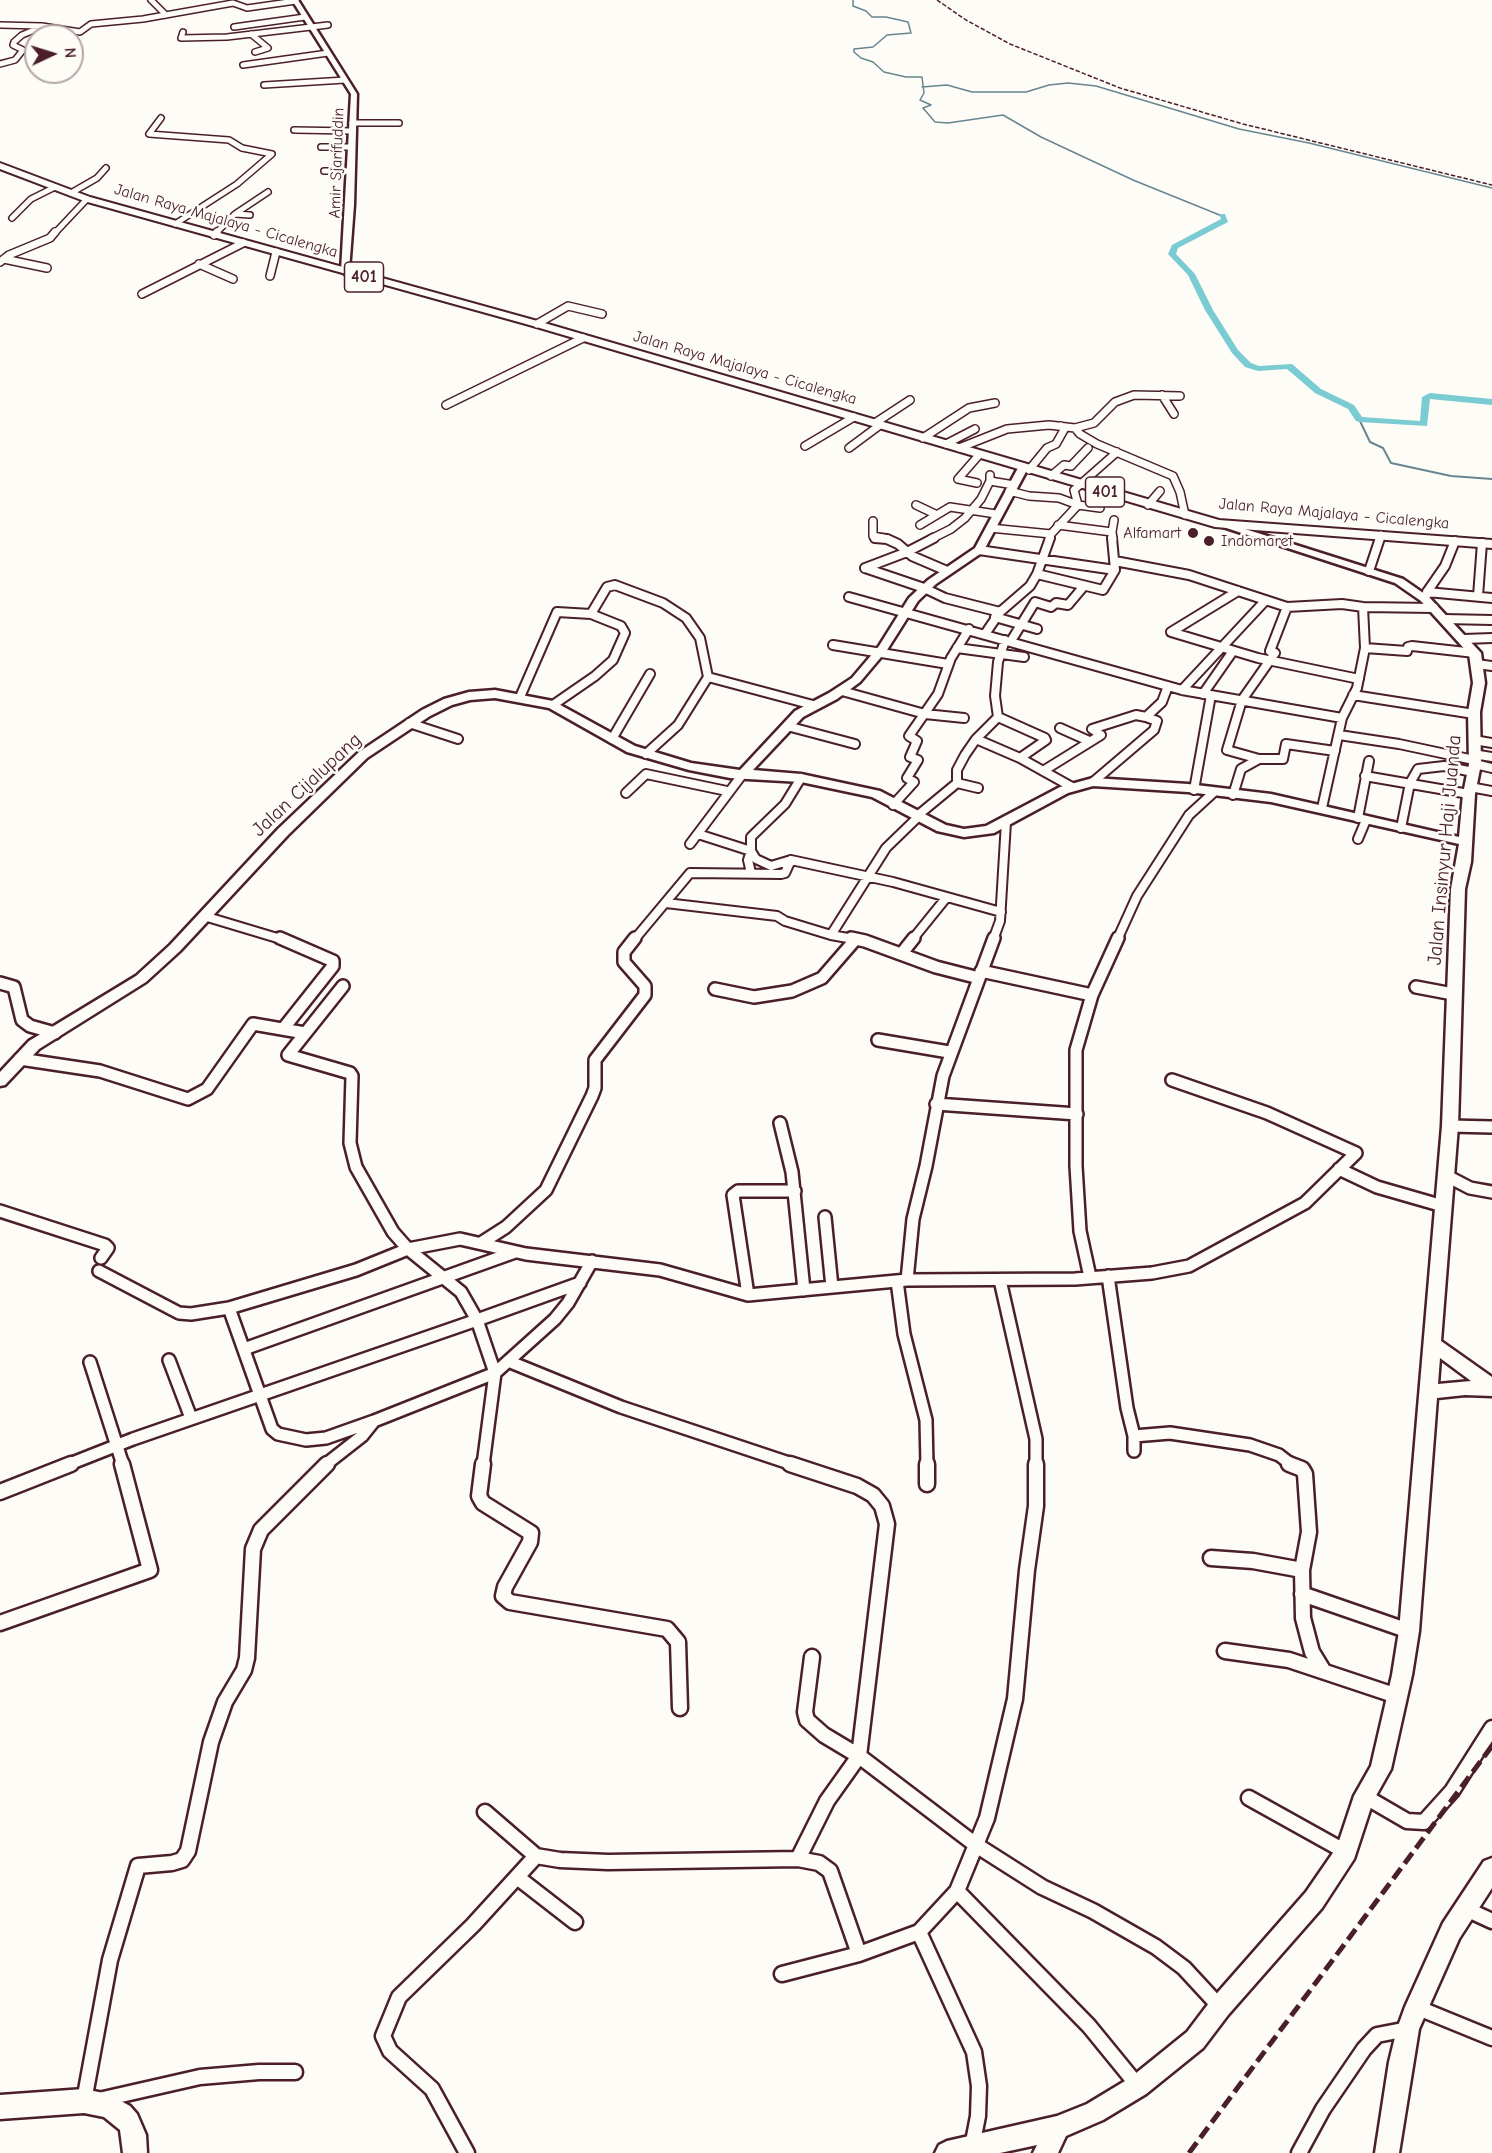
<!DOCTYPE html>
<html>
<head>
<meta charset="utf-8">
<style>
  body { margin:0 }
  #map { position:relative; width:1492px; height:2153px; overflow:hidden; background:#fdfcf7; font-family:"Comic Neue",sans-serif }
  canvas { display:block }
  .north { position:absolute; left:24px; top:24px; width:60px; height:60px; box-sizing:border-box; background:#fdfcf7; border:2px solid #b5a4a5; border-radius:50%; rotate:86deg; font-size:16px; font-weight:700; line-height:24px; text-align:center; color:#4a1f2b }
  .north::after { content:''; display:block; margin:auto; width:21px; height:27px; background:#4a1f2b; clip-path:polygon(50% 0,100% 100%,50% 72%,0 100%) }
</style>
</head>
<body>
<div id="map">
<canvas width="1492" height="2153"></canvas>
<div class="north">N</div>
</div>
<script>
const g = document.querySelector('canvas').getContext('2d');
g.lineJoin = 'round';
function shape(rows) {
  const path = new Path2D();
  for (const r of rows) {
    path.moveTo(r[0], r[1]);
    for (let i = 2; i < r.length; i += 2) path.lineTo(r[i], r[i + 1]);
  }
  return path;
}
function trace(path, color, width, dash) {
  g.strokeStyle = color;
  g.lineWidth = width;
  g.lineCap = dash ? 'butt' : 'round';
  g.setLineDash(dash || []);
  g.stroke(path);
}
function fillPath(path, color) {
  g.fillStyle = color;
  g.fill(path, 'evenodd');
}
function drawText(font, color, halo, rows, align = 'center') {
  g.font = font + ' "Comic Neue",sans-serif';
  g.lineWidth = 5;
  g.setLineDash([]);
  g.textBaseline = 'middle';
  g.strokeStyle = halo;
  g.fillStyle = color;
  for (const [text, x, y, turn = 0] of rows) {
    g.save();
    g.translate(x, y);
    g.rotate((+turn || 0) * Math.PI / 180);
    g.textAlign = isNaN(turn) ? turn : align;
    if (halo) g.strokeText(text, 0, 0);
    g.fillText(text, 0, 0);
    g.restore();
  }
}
trace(shape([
  [853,0,853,6,866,11,872,17,886,17,908,22,911,33,887,35,873,47,854,49,854,52,861,58,873,62,884,72,906,77,922,77,924,93,920,100,931,105,923,108,935,122,948,123,1003,115,1041,137,1133,180,1222,216],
  [922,87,947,85,972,92,1026,92,1049,85,1068,83,1096,86,1239,129,1309,143,1492,188]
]), '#67868f', 1.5);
trace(shape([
  [1359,419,1370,442,1383,448,1391,463,1451,476,1492,479]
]), '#67868f', 2);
fillPath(shape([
  [1219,214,1225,214,1228,222,1178,248,1176,254,1195,274,1213,310,1238,350,1251,363,1259,366,1292,364,1321,389,1354,405,1362,417,1420,421,1422,397,1430,393,1492,399,1492,405,1430,399,1427,426,1359,422,1356,421,1348,409,1315,393,1287,369,1258,371,1245,367,1232,353,1205,310,1188,275,1168,254,1172,245,1221,219,1219,214]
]), '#7acbd2');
const streetFar4 = shape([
  [151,0,166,15],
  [0,25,42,26,80,32,91,24,143,19,233,3,247,8,296,1],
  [234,27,305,17],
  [183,32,181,38,227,37,328,25],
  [251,34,268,48,255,52],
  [0,64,15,60,23,50,13,45,14,42,22,35,39,28],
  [243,65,328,53],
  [264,85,345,80],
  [161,118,149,134,229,140,242,148,272,154,237,184,175,224],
  [352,123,399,123],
  [294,130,352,131],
  [321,147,352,147],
  [324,171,351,171],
  [71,193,97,178,106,168],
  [235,214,268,192],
  [12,218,31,199,55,187],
  [54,234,87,199],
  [215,234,235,214,250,215]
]);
const streetFar3 = shape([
  [214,235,217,232],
  [4,259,47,268],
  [0,262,9,255,50,238,55,232],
  [199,264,233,279],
  [270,276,276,252],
  [142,294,243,243],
  [537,324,568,306,602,314],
  [1162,395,1174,414],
  [446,405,583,338],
  [875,423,910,400],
  [1075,428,1080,434,1097,444,1173,476,1180,492,1185,515],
  [923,438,969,408,995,403],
  [946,444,975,429],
  [805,446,854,417],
  [849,448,880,425],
  [959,448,1007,429,1049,425,1075,428,1094,423,1115,402,1134,395,1180,396],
  [1029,470,1047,448,1056,444,1065,428,1061,426],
  [1051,476,1064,465,1071,466,1088,448],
  [990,481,1014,485],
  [977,483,958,479,979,455],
  [1009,491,1029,496,1059,498,1078,505,1100,508],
  [916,505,935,514],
  [1148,505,1160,491],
  [873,521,873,536,888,539],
  [920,525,950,507,996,514],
  [1058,525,1112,532,1114,520],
  [990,528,1051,534],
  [1112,532,1113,539],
  [931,539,951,529,965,518,981,499,990,481,990,475],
  [1049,539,1051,534,1078,505,1074,490,1117,452],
  [1380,539,1381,535]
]);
const streetFar2 = shape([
  [875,538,887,539,898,544,912,556,947,571],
  [979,550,1115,570],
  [1115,561,1189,575,1287,607,1342,604,1363,607,1434,608],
  [865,568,907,552,934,538],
  [865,568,924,588,945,598,1000,612],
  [1369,571,1380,538],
  [1037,574,1103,590,1115,570,1112,538],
  [1238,591,1171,632,1258,658,1359,679],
  [1427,592,1492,598],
  [1478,596,1482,543],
  [849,597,1182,690,1342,718],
  [1425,599,1427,592,1445,566,1455,541],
  [591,614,607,587,615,585,663,603,686,618,700,638,708,677,678,725,646,754],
  [995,617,1037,629],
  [1444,619,1492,620],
  [985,634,1000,612,1030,586,1037,574,1050,538],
  [1464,639,1492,638],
  [1005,640,998,662,995,696,998,717,1045,738,1046,740,1020,758,1072,787],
  [1011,641,1035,602,1051,607,1056,603,1068,605,1084,586],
  [833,645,948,664],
  [957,648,1024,657],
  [1365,648,1407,651,1408,647,1412,646,1475,653],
  [1477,664,1492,666],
  [708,677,813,705],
  [1182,690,1265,601],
  [842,691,925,714,964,718],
  [1203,694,1233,651],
  [1353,695,1474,714],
  [520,697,557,612,591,614,621,626,625,633,613,660,595,676,553,705],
  [409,723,458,739],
  [787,726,855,744],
  [1060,728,1089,741],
  [1339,735,1399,744,1474,760],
  [612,739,650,674],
  [976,739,1020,758],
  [1474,740,1492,743],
  [1473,754,1492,757],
  [1259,759,1227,750,1242,700,1275,653,1270,651,1287,607],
  [1475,764,1492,768],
  [1043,771,1101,735,1092,729,1136,715,1146,717],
  [1365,776,1469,794],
  [1093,782,1154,730,1157,721,1146,717,1162,702,1168,686],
  [957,783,978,788],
  [1470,787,1492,791],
  [1194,790,1211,695],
  [626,793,646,774,727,791],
  [1233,795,1241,769,1259,759,1283,759,1286,744,1335,751],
  [893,805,914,782,907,778,918,760,910,757,917,741,909,736,938,694,951,658,969,629],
  [1322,808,1342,718,1357,688,1365,648,1363,607],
  [917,816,957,783,957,770,965,755,976,739,998,717],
  [1358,818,1369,761],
  [1401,828,1410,783,1418,769,1444,766,1473,772],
  [698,834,751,851,756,859,771,866,791,860,893,882,1001,912],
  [1358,839,1366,820],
  [690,844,742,775],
  [751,873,748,860,751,851,751,837,785,804,801,778],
  [666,903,777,916,785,921,831,935,859,940],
  [204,916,284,940],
  [831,935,886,848,918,817],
  [634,940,690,873,781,874,785,873,791,860],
  [912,940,946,898],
  [993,940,1000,921,1006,822],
  [1117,940,1137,896,1189,815,1213,793]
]);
const streetFar1 = shape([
  [280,938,333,961,333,966,283,1029],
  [851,938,865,941,936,967,979,978],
  [902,953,914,938],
  [981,971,1092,995],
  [0,983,14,987,22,1020,30,1026,55,1033],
  [343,986,288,1055,350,1073,352,1076,350,1143,356,1167,393,1232,408,1249,460,1239,526,1254,660,1270,748,1295,907,1280,1075,1279,1152,1273,1189,1266,1305,1203,1356,1153,1267,1113,1172,1080],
  [1416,987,1453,994],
  [715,989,754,997,792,991,822,978,855,940],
  [878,1040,949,1052],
  [20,1059,100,1071,188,1099,207,1089,253,1024,305,1033],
  [936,1104,1077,1114],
  [780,1123,792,1172,804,1290],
  [1450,1126,1492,1127],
  [1339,1169,1377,1187,1443,1206],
  [1445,1175,1470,1188,1492,1192],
  [0,1211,105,1245,108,1248,101,1258],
  [825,1217,832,1287],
  [481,1243,506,1227,546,1190,592,1096,595,1088,595,1060,645,995,645,986,624,962,624,952,635,938],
  [99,1271,179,1313,191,1314,229,1308,356,1270,408,1249,461,1292,477,1320,580,1283],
  [1108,1276,1127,1408,1134,1436,1134,1451],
  [1090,1277,1080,1231,1076,1166,1076,1050,1092,995,1118,938],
  [907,1280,913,1219,926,1166,943,1076,994,938],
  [1000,1280,1036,1439,1036,1465],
  [897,1281,904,1334,926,1420,927,1465],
  [748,1295,733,1195,738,1191,795,1191],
  [229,1308,272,1429,278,1434,306,1440,326,1438,374,1421],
  [244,1349,515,1252],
  [169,1360,191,1418],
  [508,1361,621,1407,795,1465],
  [90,1362,123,1465],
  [1134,1436,1170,1433,1250,1445,1279,1455,1292,1465],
  [67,1465,133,1439,477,1320,495,1373,483,1465],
  [325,1465,362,1436,374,1421,495,1373,555,1319,568,1303,592,1261]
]);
const street = shape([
  [483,1464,479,1496,483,1503,531,1533,530,1542,505,1587,503,1596,510,1602,667,1629,678,1642,680,1708],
  [790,1464,857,1486,873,1495,882,1506,887,1524,859,1756,827,1801,798,1859],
  [927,1464,927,1484],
  [1289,1464,1302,1469,1305,1474,1309,1532,1302,1570,1303,1618,1312,1652,1323,1670],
  [0,1492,71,1464],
  [1211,1558,1253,1561,1302,1570],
  [1302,1594,1409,1631],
  [0,1623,150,1570,122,1464],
  [1225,1651,1289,1660,1397,1696],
  [812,1657,805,1712,807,1720,824,1735,859,1756,976,1845,1042,1887,1093,1911,1156,1947,1184,1968,1220,2007],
  [1364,1796,1407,1821,1424,1822,1452,1791,1492,1728],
  [1249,1798,1346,1852],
  [485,1812,536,1856,560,1860,608,1862,798,1859,819,1863,830,1871,859,1954],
  [517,1877,575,1922],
  [957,1891,1089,2026,1138,2086],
  [1466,1909,1492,1921],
  [919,1932,974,2052,979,2086,978,2116,972,2147],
  [782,1974,859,1954,919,1932,957,1891,987,1818,1015,1699,1027,1570,1036,1506,1036,1464],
  [1416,2007,1492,2038],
  [99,2100,200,2077,259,2072,295,2072],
  [84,2101,110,1960,138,1866,172,1863,182,1860,188,1851,211,1742,225,1702,244,1670,247,1658,253,1549,261,1530,327,1464],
  [467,2153,432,2089,390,2051,383,2036,399,1997,473,1925,536,1856],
  [1299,2153,1323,2109,1364,2049,1377,2035,1408,2029]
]);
const secondary = shape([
  [292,0,298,0,357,94,354,205,349,271,345,274,341,271,351,94,292,0],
  [1019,466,1028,468,983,552,936,584,918,601,887,650,860,682,837,699,803,717,753,770,801,774,880,791,946,825,964,829,986,826,1060,787,1093,778,1188,784,1271,794,1459,837,1463,794,1469,764,1468,712,1473,683,1469,654,1421,601,1395,583,1214,524,1223,522,1403,579,1429,597,1481,653,1485,683,1480,712,1481,764,1475,794,1471,862,1465,889,1458,1126,1441,1341,1492,1377,1492,1396,1465,1395,1437,1398,1419,1631,1412,1675,1391,1769,1373,1801,1354,1859,1322,1908,1228,2015,1203,2048,1146,2094,1103,2120,1066,2136,1058,2153,1033,2153,1037,2145,1000,2153,935,2153,939,2145,947,2141,1057,2116,1087,2104,1130,2078,1187,2032,1212,1999,1306,1892,1337,1847,1354,1796,1371,1766,1392,1675,1399,1631,1442,1126,1451,889,1459,844,1271,802,1188,792,1093,786,1068,793,994,833,964,837,937,831,872,797,801,782,730,778,689,770,627,752,549,708,495,698,470,700,452,705,430,716,367,758,288,835,180,951,146,982,39,1049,5,1085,0,1086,0,1072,29,1041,136,976,170,945,278,829,359,752,422,710,444,699,469,692,495,690,553,701,635,746,691,763,740,770,795,711,829,693,852,678,879,646,909,598,928,580,975,548,1019,466],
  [1440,1358,1471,1381,1438,1384,1440,1358],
  [1492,1858,1492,1888,1459,1939,1419,2029,1399,2153,1375,2153,1389,2062,1397,2029,1405,2007,1443,1923,1484,1861,1492,1858],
  [84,2089,108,2094,130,2106,137,2114,146,2135,147,2153,123,2153,120,2130,104,2117,84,2113,0,2119,0,2095,84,2089]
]);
const primary = shape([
  [0,163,90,197,541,322,1219,520,1492,540,1492,548,1215,527,533,326,84,201,0,169,0,163]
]);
trace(streetFar4, '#4a1f2b', 8);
trace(streetFar3, '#4a1f2b', 10);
trace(streetFar2, '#4a1f2b', 12);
trace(streetFar1, '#4a1f2b', 16);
trace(street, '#4a1f2b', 19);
trace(secondary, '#4a1f2b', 5);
trace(primary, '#4a1f2b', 4);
trace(streetFar4, '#fdfcf7', 5);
trace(streetFar3, '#fdfcf7', 7);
trace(streetFar2, '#fdfcf7', 8);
trace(streetFar1, '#fdfcf7', 11);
trace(street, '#fdfcf7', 14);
fillPath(secondary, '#fdfcf7');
fillPath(primary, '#fdfcf7');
trace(shape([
  [937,0,966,20,1010,44,1120,88,1243,124,1492,185]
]), '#4a1f2b', 1.5, [4.5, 2]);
trace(shape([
  [1189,2153,1492,1746]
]), '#4a1f2b', 5, [13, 6]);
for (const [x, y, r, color] of [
  [1193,533,6,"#4a1f2b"],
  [1209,541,6,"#4a1f2b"]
]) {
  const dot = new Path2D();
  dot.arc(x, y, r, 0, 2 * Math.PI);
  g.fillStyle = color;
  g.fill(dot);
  trace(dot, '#fdfcf7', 2);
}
drawText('16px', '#4a1f2b', '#fdfcf7', [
  ["Amir Sjarifuddin",337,163,-88],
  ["Jalan Raya Majalaya - Cicalengka",226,221,16],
  ["Jalan Raya Majalaya - Cicalengka",745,368,16],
  ["Jalan Raya Majalaya - Cicalengka",1334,514,5]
]);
drawText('16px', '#4a1f2b', '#fdfcf7', [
  ["Alfamart",1181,533],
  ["Indomaret",1221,541,"left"]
], 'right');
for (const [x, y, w] of [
  [364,277,39],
  [1105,492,39]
]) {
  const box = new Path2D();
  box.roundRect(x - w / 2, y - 15, w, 30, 4.5);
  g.fillStyle = '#fdfcf7';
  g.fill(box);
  trace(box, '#4a1f2b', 1.5);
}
drawText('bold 18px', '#4a1f2b', null, [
  ["401",364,277],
  ["401",1105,492]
]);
drawText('20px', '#4a1f2b', '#fdfcf7', [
  ["Jalan Cijalupang",307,785,-43],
  ["Jalan Insinyur Haji Juanda",1445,850,-85]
]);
</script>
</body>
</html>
